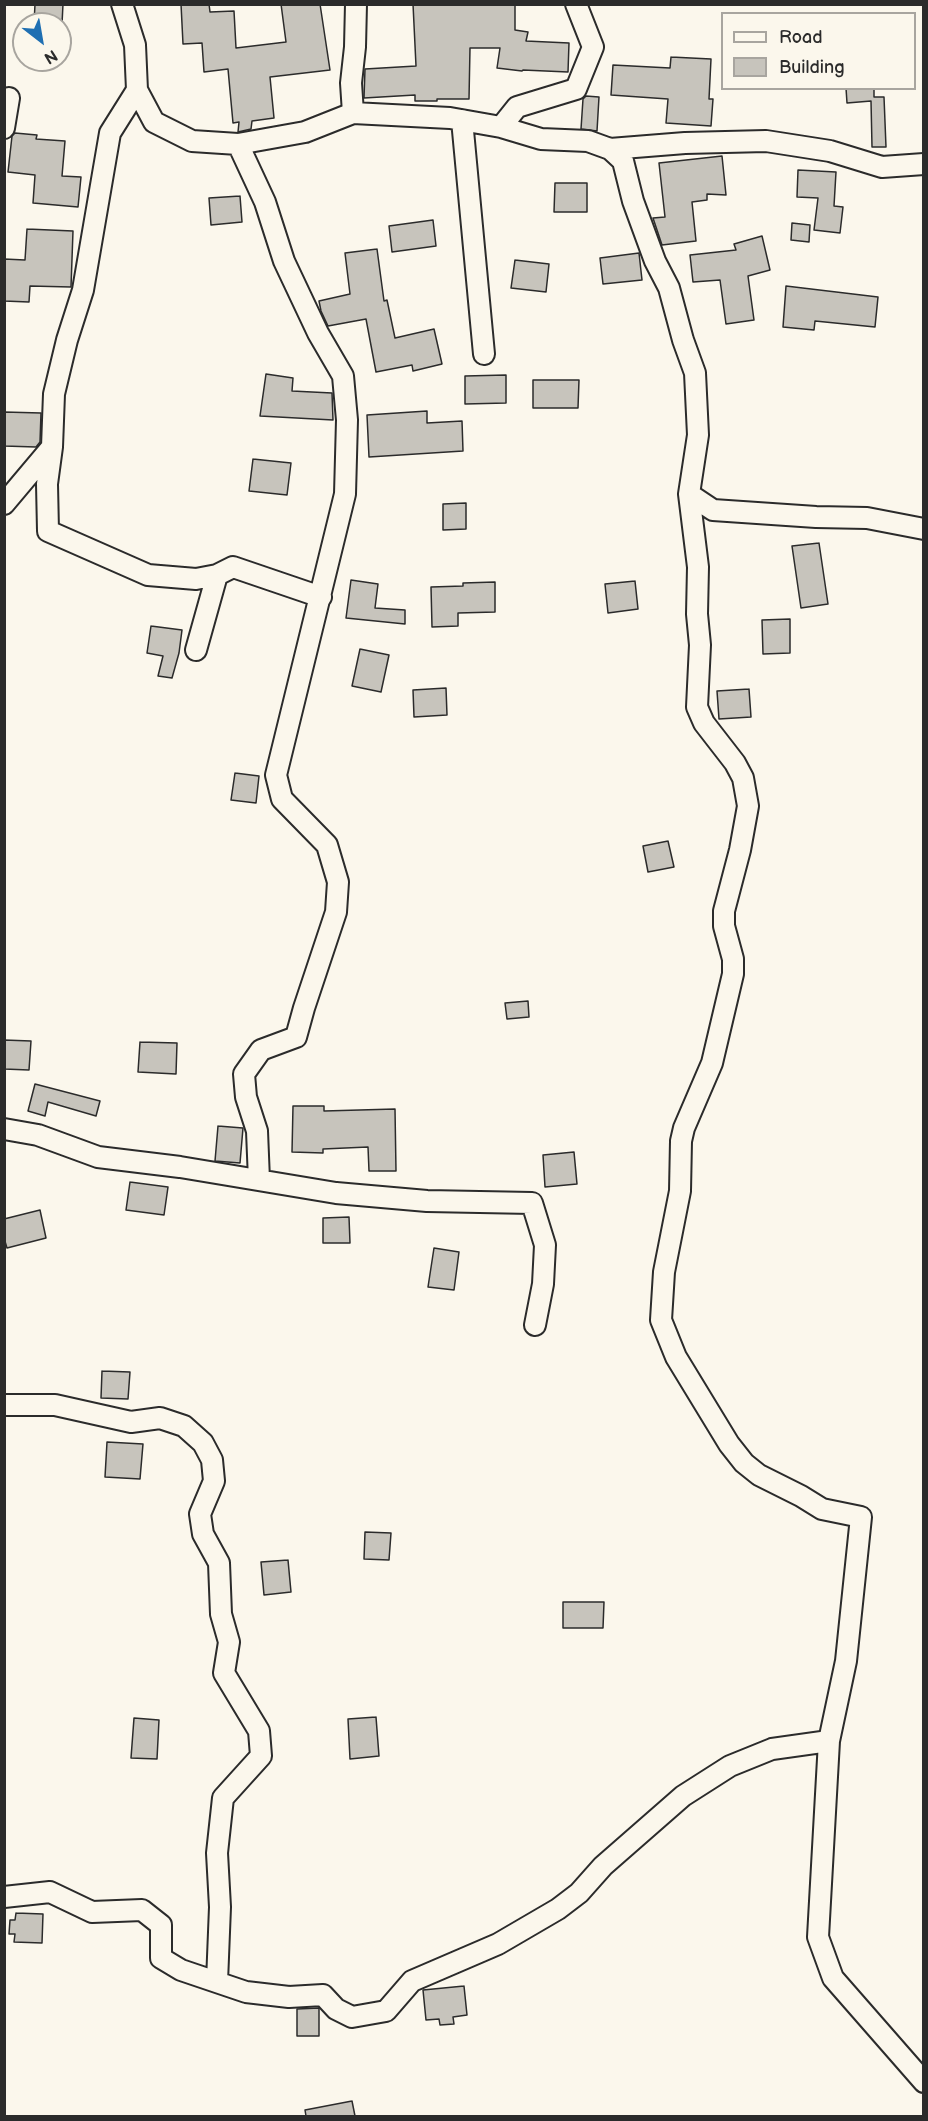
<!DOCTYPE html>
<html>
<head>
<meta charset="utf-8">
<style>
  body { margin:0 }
  #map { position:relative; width:928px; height:2121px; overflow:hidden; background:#fbf7ec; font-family:"Balsamiq Sans",sans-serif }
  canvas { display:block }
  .frame { position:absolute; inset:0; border:6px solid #2b2b2b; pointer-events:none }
  .legend { position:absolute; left:721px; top:12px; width:195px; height:78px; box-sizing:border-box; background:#fbf7ec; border:2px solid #a8a59f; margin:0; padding:8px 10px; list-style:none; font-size:18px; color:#2b2b2b }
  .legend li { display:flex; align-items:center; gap:12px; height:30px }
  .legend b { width:30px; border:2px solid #a8a59f }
  .north { position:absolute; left:12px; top:12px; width:60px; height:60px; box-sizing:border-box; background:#fbf7ec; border:2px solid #a8a59f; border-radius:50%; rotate:149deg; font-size:16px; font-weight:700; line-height:24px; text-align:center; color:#2b2b2b }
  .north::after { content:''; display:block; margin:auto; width:21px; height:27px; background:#1f6fb2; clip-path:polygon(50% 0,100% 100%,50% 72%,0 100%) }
</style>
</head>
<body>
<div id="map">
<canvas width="928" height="2121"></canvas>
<div class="frame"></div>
<ul class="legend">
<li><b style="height:8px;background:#fbf7ec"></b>Road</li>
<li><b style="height:16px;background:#c7c4bc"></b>Building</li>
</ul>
<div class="north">N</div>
</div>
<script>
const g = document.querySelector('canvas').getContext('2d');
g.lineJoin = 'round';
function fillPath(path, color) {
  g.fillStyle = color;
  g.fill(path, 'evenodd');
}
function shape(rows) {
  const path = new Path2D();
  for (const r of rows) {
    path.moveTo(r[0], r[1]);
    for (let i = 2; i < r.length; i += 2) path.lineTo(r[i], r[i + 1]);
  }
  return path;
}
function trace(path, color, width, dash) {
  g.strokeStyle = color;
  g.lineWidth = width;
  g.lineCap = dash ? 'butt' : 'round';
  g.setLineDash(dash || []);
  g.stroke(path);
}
const building = shape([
  [35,4,63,4,62,24,34,24,35,4],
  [181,4,209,4,210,12,234,11,236,48,286,42,281,4,320,4,330,70,270,77,274,118,252,121,251,129,238,132,239,122,233,123,228,69,204,72,202,43,183,44,181,4],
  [413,4,515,4,515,30,528,32,526,41,569,43,568,72,523,70,522,71,497,68,500,48,470,48,469,99,437,99,437,101,415,101,415,95,364,98,365,69,416,66,413,4],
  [671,57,711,59,709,99,713,99,711,126,666,123,668,99,611,95,613,65,670,68,671,57],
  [846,88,874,88,874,97,884,97,886,147,872,147,871,101,847,103,846,88],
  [586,96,599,97,597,131,581,129,583,99,586,96],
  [15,133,37,135,36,139,65,141,62,176,81,177,78,207,33,203,35,175,8,172,12,136,15,133],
  [722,156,726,195,707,194,707,200,692,202,696,241,662,245,653,218,665,217,659,163,722,156],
  [798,170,836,172,834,206,843,207,840,233,814,230,818,198,797,197,798,170],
  [555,183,587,183,587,212,554,212,555,183],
  [240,196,242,222,211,225,209,198,240,196],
  [433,220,436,246,392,252,389,226,433,220],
  [792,223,810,225,809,242,791,240,792,223],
  [27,229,73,231,71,287,30,286,29,302,4,301,4,259,25,260,27,229],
  [762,236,770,270,748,276,754,320,726,324,720,280,693,282,690,255,736,250,734,244,762,236],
  [377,249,384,301,387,300,395,338,434,329,442,364,413,371,412,365,376,372,366,319,328,326,321,311,319,301,350,294,345,253,377,249],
  [639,253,642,280,603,284,600,258,639,253],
  [515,260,549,264,546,292,511,288,515,260],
  [786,286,878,297,875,327,815,321,814,330,783,327,786,286],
  [266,374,293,378,292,391,332,393,333,420,260,416,266,374],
  [506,375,506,403,465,404,465,376,506,375],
  [533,380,579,380,578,408,533,408,533,380],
  [427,411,427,423,462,421,463,451,369,457,367,415,427,411],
  [4,412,41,413,40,442,36,447,4,446,4,412],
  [253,459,291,463,287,495,249,491,253,459],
  [466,503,466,529,443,530,443,504,466,503],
  [819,543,828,604,801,608,792,546,819,543],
  [351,580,378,584,375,608,405,610,405,624,346,618,351,580],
  [635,581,638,609,608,613,605,584,635,581],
  [495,582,495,612,458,613,458,626,432,627,431,587,463,586,463,583,495,582],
  [790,619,790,653,763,654,762,620,790,619],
  [151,626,182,630,179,653,172,678,158,676,163,656,147,653,151,626],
  [360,649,389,655,381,692,352,686,360,649],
  [446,688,447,715,414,717,413,690,446,688],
  [749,689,751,717,719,719,717,691,749,689],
  [235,773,259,776,256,803,231,800,235,773],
  [668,841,674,867,648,872,643,846,668,841],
  [528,1001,529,1017,507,1019,505,1003,528,1001],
  [4,1040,31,1041,29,1070,4,1069,4,1040],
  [140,1042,177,1043,176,1074,138,1072,140,1042],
  [35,1084,100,1101,96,1116,48,1102,45,1116,28,1111,35,1084],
  [293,1106,324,1106,324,1111,395,1109,396,1171,369,1171,368,1147,323,1149,323,1153,292,1152,293,1106],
  [218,1126,243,1128,240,1163,215,1161,218,1126],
  [574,1152,577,1184,545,1187,543,1155,574,1152],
  [130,1182,168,1187,164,1215,126,1210,130,1182],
  [40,1210,46,1238,7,1248,4,1238,4,1219,40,1210],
  [349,1217,350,1243,323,1243,323,1218,349,1217],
  [434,1248,459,1252,454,1290,428,1287,434,1248],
  [102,1371,130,1372,128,1399,101,1398,102,1371],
  [107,1442,143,1444,140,1479,105,1477,107,1442],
  [365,1532,391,1533,389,1560,364,1559,365,1532],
  [288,1560,291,1592,264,1595,261,1562,288,1560],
  [563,1602,604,1602,603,1628,563,1628,563,1602],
  [376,1717,379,1756,350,1759,348,1719,376,1717],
  [134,1718,159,1720,157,1759,131,1758,134,1718],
  [16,1913,43,1914,42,1943,14,1942,15,1934,9,1934,10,1920,15,1920,16,1913],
  [464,1986,467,2015,453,2017,454,2024,440,2025,439,2019,426,2020,423,1990,464,1986],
  [319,2008,319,2036,297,2036,297,2009,319,2008],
  [352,2101,355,2116,306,2116,305,2110,352,2101]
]);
fillPath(building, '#c7c4bc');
trace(building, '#2b2b2b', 1.5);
const minor = shape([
  [356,4,355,47,351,83,353,113,450,118,501,127,541,139,588,141,610,149,623,161,633,201,655,261,669,288,683,340,695,373,698,435,689,494,698,567,697,614,700,645,697,707,704,723,735,763,743,778,748,806,740,850,724,911,724,926,733,959,733,974,712,1063,684,1128,681,1141,680,1191,664,1272,661,1320,676,1357,729,1444,744,1463,759,1475,801,1496,822,1509,861,1517,846,1661,829,1741,818,1937,833,1978,924,2082],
  [137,90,154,122,192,141,238,144,305,132,353,113],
  [462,120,484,354],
  [501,127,517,107,576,89,593,47,576,4],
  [4,128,9,98],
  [238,144,265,202,284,261,318,333,343,376,347,420,345,494,276,775,282,799,327,845,338,882,336,912,304,1008,296,1037,261,1050,244,1074,246,1097,257,1131,259,1180],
  [610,149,685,143,766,141,830,151,882,167,924,164],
  [52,447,47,484,48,531,148,575,196,579,217,575,233,567,321,597],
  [689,494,713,510,816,517,867,518,924,529],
  [4,504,52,447,54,394,67,340,83,290,110,133,137,90,135,45,122,4],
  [196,650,217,575],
  [4,1129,38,1135,98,1157,180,1167,336,1193,427,1201,532,1203,545,1245,543,1284,535,1325],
  [4,1405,55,1405,131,1422,160,1418,184,1426,203,1443,212,1460,214,1481,200,1514,203,1534,219,1563,221,1614,229,1642,224,1673,259,1731,261,1756,223,1798,217,1853,220,1907,217,1982],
  [4,1897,50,1892,92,1912,142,1910,161,1925,161,1958,181,1970,246,1992,289,1997,323,1995,336,2009,352,2017,386,2011,412,1981,498,1944,558,1909,579,1893,603,1866,683,1796,730,1766,772,1749,829,1741]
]);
trace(minor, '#2b2b2b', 24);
trace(minor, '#fbf7ec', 20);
</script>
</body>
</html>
